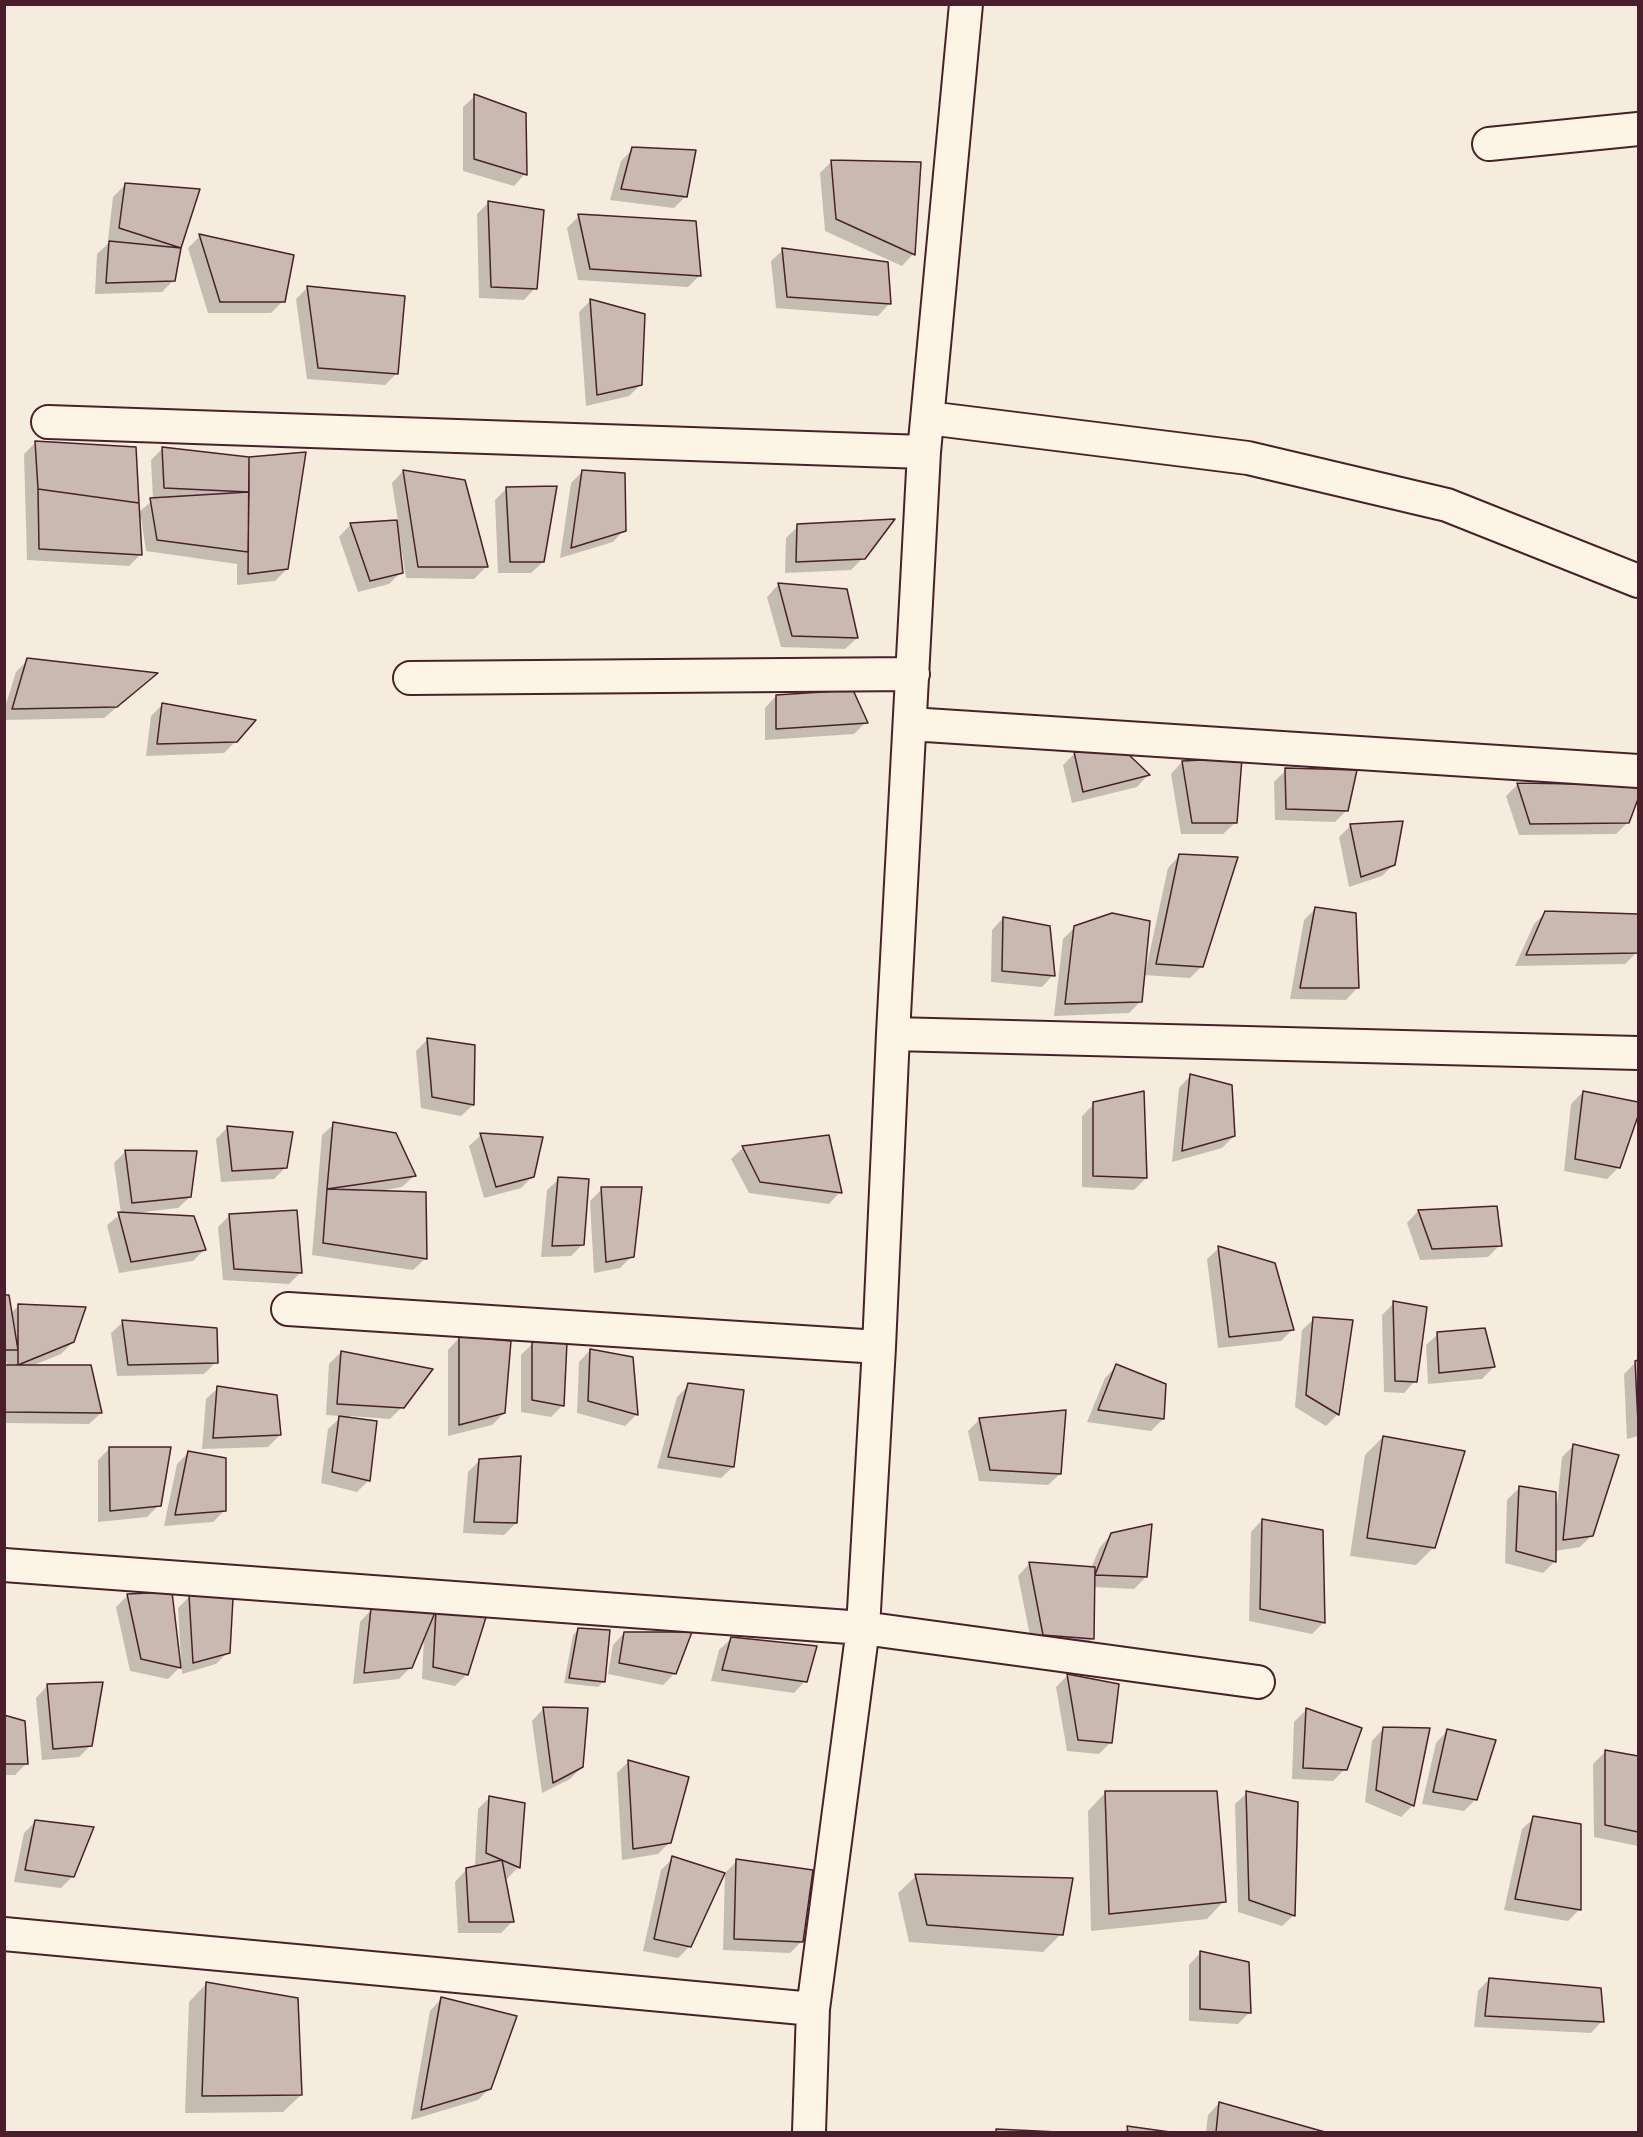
<!DOCTYPE html>
<html>
<head>
<meta charset="utf-8">
<style>
  body { margin:0 }
  #map { position:relative; width:1643px; height:2137px; overflow:hidden; background:#f5ecde; font-family:"Patrick Hand",sans-serif }
  canvas { display:block }
  .frame { position:absolute; inset:0; border:6px solid #4a1f2b; pointer-events:none }
</style>
</head>
<body>
<div id="map">
<canvas width="1643" height="2137"></canvas>
<div class="frame"></div>
</div>
<script>
const g = document.querySelector('canvas').getContext('2d');
g.lineJoin = 'round';
function fillPath(path, color) {
  g.fillStyle = color;
  g.fill(path, 'evenodd');
}
function shape(rows) {
  const path = new Path2D();
  for (const r of rows) {
    path.moveTo(r[0], r[1]);
    for (let i = 2; i < r.length; i += 2) path.lineTo(r[i], r[i + 1]);
  }
  return path;
}
function trace(path, color, width, dash) {
  g.strokeStyle = color;
  g.lineWidth = width;
  g.lineCap = dash ? 'butt' : 'round';
  g.setLineDash(dash || []);
  g.stroke(path);
}
fillPath(shape([
  [475,96,525,174,514,186,463,171,463,107],
  [633,149,686,196,674,208,610,200,621,161],
  [832,161,920,164,913,254,902,266,825,231,820,173],
  [125,185,198,191,179,248,174,280,162,292,95,294,97,254,111,241,108,240,113,197],
  [489,202,535,288,524,300,479,298,477,214],
  [579,216,700,275,688,287,578,280,567,228],
  [200,236,283,301,271,313,208,313,188,248],
  [783,250,887,263,889,304,878,316,776,308,771,261],
  [307,288,396,374,385,385,307,379,296,299],
  [590,301,641,384,629,396,586,406,579,312],
  [36,442,138,513,153,500,151,460,163,448,249,458,287,569,275,581,237,585,237,564,146,551,141,518,138,519,140,555,129,566,27,560,24,454],
  [403,471,464,481,486,567,474,579,406,578,400,539,398,539,401,572,389,584,358,592,339,537,350,525,398,521,392,483],
  [583,471,624,530,613,542,560,558,571,483],
  [507,488,543,562,531,573,498,573,495,500],
  [798,526,863,558,851,570,785,573,786,538],
  [778,585,846,591,857,638,845,649,781,647,767,597],
  [28,660,144,684,104,718,4,720,4,710,16,672],
  [776,696,866,722,854,734,765,740,765,708],
  [162,705,236,741,224,753,146,756,151,716],
  [1075,753,1148,775,1137,787,1072,803,1063,765],
  [1182,762,1235,823,1223,834,1181,834,1171,774],
  [1286,770,1347,810,1335,822,1275,820,1274,782],
  [1518,784,1638,786,1638,795,1628,822,1616,834,1519,835,1506,796],
  [1351,825,1394,864,1382,876,1349,887,1339,837],
  [1179,856,1202,966,1190,978,1143,975,1141,1001,1129,1013,1054,1016,1063,939,1075,927,1146,969,1168,868],
  [1316,908,1357,988,1346,1000,1290,999,1304,920],
  [1546,912,1638,916,1637,952,1625,964,1515,966,1534,924],
  [1003,918,1053,975,1042,987,991,982,992,930],
  [428,1039,473,1105,461,1116,421,1108,416,1051],
  [1190,1076,1234,1136,1222,1148,1172,1162,1179,1088],
  [1583,1092,1638,1103,1638,1111,1619,1167,1607,1179,1564,1171,1571,1104],
  [1094,1104,1146,1178,1134,1190,1082,1187,1082,1116],
  [334,1124,414,1176,402,1187,380,1191,425,1259,413,1270,312,1255,322,1135],
  [227,1128,286,1167,274,1179,221,1182,216,1139],
  [481,1135,541,1138,533,1176,521,1188,484,1198,469,1146],
  [828,1137,840,1192,829,1204,749,1193,731,1159,743,1148],
  [126,1151,190,1197,178,1208,134,1213,134,1215,204,1250,193,1261,119,1273,107,1225,121,1214,114,1163],
  [559,1179,583,1244,571,1256,541,1257,547,1190],
  [602,1189,632,1256,620,1268,594,1273,590,1201],
  [1418,1211,1500,1245,1488,1257,1420,1260,1407,1223],
  [230,1215,301,1272,289,1284,223,1280,218,1227],
  [1219,1248,1293,1329,1281,1341,1218,1348,1207,1259],
  [4,1296,11,1313,18,1306,73,1342,61,1354,29,1367,101,1413,89,1424,4,1423,4,1367,7,1367,7,1362,4,1362],
  [1394,1303,1415,1381,1404,1393,1384,1392,1382,1315],
  [1314,1319,1351,1321,1338,1414,1326,1426,1295,1407,1302,1330],
  [123,1322,216,1362,204,1374,117,1376,111,1333],
  [1438,1334,1494,1367,1482,1379,1428,1384,1426,1345],
  [459,1338,504,1413,492,1425,448,1436,448,1350],
  [533,1343,563,1405,551,1417,521,1412,521,1355],
  [590,1350,637,1414,625,1426,577,1413,579,1362],
  [341,1352,402,1407,390,1419,350,1416,369,1480,357,1492,321,1483,328,1429,342,1416,326,1415,329,1364],
  [1636,1362,1638,1362,1638,1436,1627,1439,1624,1374],
  [1116,1366,1163,1419,1151,1431,1087,1422,1105,1378],
  [689,1385,733,1467,721,1478,657,1468,677,1397],
  [218,1388,280,1435,268,1447,202,1449,206,1399],
  [980,1419,1060,1474,1048,1485,979,1481,968,1431],
  [1383,1437,1434,1547,1416,1565,1350,1556,1365,1455],
  [1574,1445,1592,1535,1580,1547,1555,1551,1555,1561,1543,1573,1505,1563,1507,1500,1519,1488,1557,1505,1562,1457],
  [110,1448,159,1505,147,1517,98,1522,98,1460],
  [189,1452,225,1510,213,1522,164,1526,177,1464],
  [480,1460,516,1523,504,1535,463,1533,468,1472],
  [1262,1520,1324,1622,1312,1634,1249,1621,1251,1532],
  [1112,1534,1146,1577,1134,1589,1093,1587,1093,1638,1081,1650,1032,1646,1018,1576,1029,1564,1091,1568,1100,1547],
  [128,1595,179,1660,181,1660,178,1608,190,1596,228,1652,216,1664,182,1674,182,1665,168,1679,130,1671,116,1607],
  [371,1610,435,1611,467,1674,455,1686,422,1679,424,1636,411,1667,399,1679,353,1684,360,1622],
  [578,1630,609,1631,603,1682,598,1687,564,1683,573,1635],
  [624,1633,675,1673,663,1685,608,1674,613,1645],
  [731,1639,805,1681,794,1693,711,1681,719,1650],
  [1068,1675,1111,1742,1099,1754,1067,1751,1056,1687],
  [47,1686,91,1745,79,1757,42,1760,36,1698],
  [543,1709,582,1767,570,1779,542,1793,532,1721],
  [1306,1710,1345,1769,1333,1781,1292,1779,1294,1722],
  [4,1716,27,1763,15,1775,4,1775],
  [1383,1729,1428,1730,1412,1806,1401,1817,1365,1802,1372,1741],
  [1447,1731,1476,1799,1464,1811,1422,1804,1436,1743],
  [1605,1752,1638,1757,1638,1846,1594,1837,1593,1764],
  [628,1762,670,1842,658,1854,622,1860,617,1773],
  [1105,1793,1224,1901,1207,1919,1091,1931,1088,1811],
  [1247,1793,1294,1915,1282,1926,1238,1912,1235,1804],
  [490,1797,524,1804,518,1867,507,1879,504,1878,512,1922,501,1933,458,1933,455,1882,466,1870,479,1867,475,1865,478,1809],
  [1534,1818,1580,1909,1568,1921,1504,1910,1522,1829],
  [36,1821,73,1876,61,1888,14,1882,24,1833],
  [673,1858,690,1946,678,1958,643,1951,661,1870],
  [737,1861,802,1941,790,1953,723,1950,725,1873],
  [916,1876,1061,1934,1043,1952,909,1942,898,1893],
  [1200,1953,1250,2012,1238,2024,1189,2021,1189,1965],
  [1489,1979,1602,2021,1591,2033,1474,2027,1478,1991],
  [206,1984,301,2095,283,2112,185,2113,189,2002],
  [441,1999,490,2088,478,2100,411,2120,430,2011],
  [1219,2103,1322,2132,1206,2132,1208,2115],
  [1128,2128,1160,2132,1123,2132],
  [996,2130,1034,2132,994,2132]
]), '#0003');
const building = shape([
  [474,94,526,113,527,175,474,159,474,94],
  [632,147,696,150,687,197,621,189,632,147],
  [831,160,921,162,915,255,836,219,831,160],
  [125,183,200,189,181,248,119,228,125,183],
  [488,201,544,210,537,289,491,287,488,201],
  [578,214,696,221,701,276,590,269,578,214],
  [199,234,294,255,285,302,220,302,199,234],
  [109,241,181,248,175,281,106,283,109,241],
  [782,248,888,262,891,304,787,297,782,248],
  [307,286,405,296,398,374,318,368,307,286],
  [590,299,645,314,642,385,597,395,590,299],
  [35,441,136,447,139,503,38,489,35,441],
  [162,447,249,457,249,492,164,488,162,447],
  [306,452,288,569,248,574,249,457,306,452],
  [403,470,465,480,488,567,418,567,403,470],
  [582,470,625,473,626,531,571,548,582,470],
  [557,486,544,562,510,562,506,487,557,486],
  [38,489,139,503,142,555,39,549,38,489],
  [249,492,248,552,157,540,150,498,249,492],
  [895,519,865,559,796,562,797,524,895,519],
  [397,520,403,573,370,581,350,523,397,520],
  [778,583,847,589,858,638,792,636,778,583],
  [27,658,158,673,117,707,12,709,27,658],
  [853,690,868,723,776,729,776,695,853,690],
  [162,703,256,720,237,742,157,744,162,703],
  [1074,752,1127,753,1150,775,1083,792,1074,752],
  [1242,758,1237,823,1192,823,1182,761,1242,758],
  [1285,768,1357,770,1348,811,1286,809,1285,768],
  [1517,783,1638,785,1638,799,1629,823,1530,824,1517,783],
  [1403,821,1395,865,1361,877,1350,824,1403,821],
  [1179,854,1238,857,1203,967,1156,964,1179,854],
  [1315,907,1356,913,1359,988,1300,988,1315,907],
  [1545,911,1638,914,1638,953,1526,955,1545,911],
  [1112,913,1150,921,1142,1002,1065,1004,1074,926,1112,913],
  [1003,917,1050,926,1055,976,1002,971,1003,917],
  [427,1038,475,1045,474,1105,432,1097,427,1038],
  [1190,1074,1232,1085,1235,1136,1182,1151,1190,1074],
  [1144,1091,1147,1178,1093,1176,1093,1102,1144,1091],
  [1583,1091,1638,1102,1638,1116,1620,1168,1575,1159,1583,1091],
  [333,1122,396,1133,416,1176,327,1189,333,1122],
  [227,1126,293,1132,287,1168,232,1171,227,1126],
  [480,1133,543,1137,534,1177,496,1187,480,1133],
  [829,1135,842,1193,760,1182,742,1146,829,1135],
  [125,1150,197,1151,191,1197,132,1203,125,1150],
  [558,1177,589,1179,584,1245,552,1246,558,1177],
  [601,1187,642,1187,634,1257,606,1262,601,1187],
  [327,1189,426,1192,427,1259,323,1243,327,1189],
  [1497,1206,1502,1246,1432,1249,1418,1210,1497,1206],
  [297,1210,302,1273,234,1269,229,1214,297,1210],
  [118,1212,194,1216,206,1250,131,1262,118,1212],
  [1218,1246,1275,1263,1294,1330,1229,1337,1218,1246],
  [4,1295,9,1295,18,1350,4,1350,4,1295],
  [1393,1301,1427,1307,1417,1382,1395,1381,1393,1301],
  [18,1304,86,1307,74,1342,18,1365,18,1304],
  [1313,1317,1353,1320,1339,1415,1306,1395,1313,1317],
  [122,1320,217,1328,218,1363,128,1365,122,1320],
  [1485,1328,1495,1367,1439,1373,1437,1332,1485,1328],
  [459,1336,511,1341,505,1413,459,1425,459,1336],
  [532,1342,567,1342,564,1406,532,1400,532,1342],
  [590,1349,633,1357,638,1415,588,1401,590,1349],
  [341,1351,433,1369,404,1408,337,1404,341,1351],
  [1638,1360,1638,1423,1635,1361,1638,1360],
  [1116,1364,1166,1384,1164,1419,1098,1410,1116,1364],
  [4,1365,91,1365,102,1413,4,1412,4,1365],
  [688,1383,744,1390,734,1467,668,1457,688,1383],
  [217,1386,277,1395,281,1435,213,1438,217,1386],
  [1066,1410,1061,1474,990,1470,979,1418,1066,1410],
  [339,1416,377,1421,370,1481,332,1472,339,1416],
  [1383,1436,1465,1451,1435,1548,1367,1538,1383,1436],
  [1573,1444,1619,1455,1593,1536,1563,1540,1573,1444],
  [109,1447,171,1447,161,1506,110,1511,109,1447],
  [188,1451,226,1458,226,1511,175,1515,188,1451],
  [521,1456,517,1523,474,1522,479,1459,521,1456],
  [1519,1486,1556,1492,1556,1562,1516,1551,1519,1486],
  [1262,1519,1323,1530,1325,1623,1260,1609,1262,1519],
  [1152,1524,1147,1577,1095,1575,1111,1533,1152,1524],
  [1029,1562,1095,1567,1094,1639,1043,1635,1029,1562],
  [172,1592,181,1668,141,1659,127,1594,172,1592],
  [189,1595,233,1598,230,1653,193,1663,189,1595],
  [371,1608,436,1610,412,1668,364,1673,371,1608],
  [436,1610,487,1614,468,1675,433,1667,436,1610],
  [578,1628,610,1630,605,1682,569,1678,578,1628],
  [624,1632,692,1632,676,1674,619,1663,624,1632],
  [731,1637,817,1646,807,1682,722,1670,731,1637],
  [1067,1674,1119,1684,1112,1743,1078,1740,1067,1674],
  [103,1682,92,1746,53,1749,47,1684,103,1682],
  [543,1707,588,1708,583,1767,553,1783,543,1707],
  [1306,1708,1362,1728,1347,1770,1303,1768,1306,1708],
  [4,1715,25,1721,28,1764,4,1764,4,1715],
  [1383,1727,1430,1728,1414,1806,1376,1790,1383,1727],
  [1447,1729,1496,1740,1477,1800,1433,1792,1447,1729],
  [1605,1750,1638,1756,1638,1832,1605,1825,1605,1750],
  [628,1760,689,1777,671,1843,633,1849,628,1760],
  [1105,1791,1217,1791,1226,1902,1109,1914,1105,1791],
  [1246,1791,1298,1802,1295,1916,1249,1900,1246,1791],
  [489,1796,525,1803,520,1868,486,1853,489,1796],
  [1533,1816,1581,1824,1581,1910,1515,1899,1533,1816],
  [35,1820,94,1827,74,1877,25,1870,35,1820],
  [672,1856,725,1873,691,1947,654,1939,672,1856],
  [736,1859,813,1870,803,1942,734,1939,736,1859],
  [502,1860,514,1922,469,1922,466,1868,502,1860],
  [915,1874,1073,1878,1063,1935,927,1925,915,1874],
  [1200,1951,1249,1962,1251,2013,1200,2009,1200,1951],
  [1489,1978,1601,1988,1604,2022,1485,2016,1489,1978],
  [206,1982,298,1998,302,2095,202,2096,206,1982],
  [441,1997,517,2016,491,2089,421,2110,441,1997],
  [1219,2102,1325,2132,1216,2132,1219,2102],
  [1127,2126,1170,2132,1128,2132,1127,2126],
  [996,2129,1058,2132,996,2132,996,2129]
]);
fillPath(building, '#cab9b1');
trace(building, '#4a1f2b', 1.5);
const street = shape([
  [1489,144,1638,129],
  [928,418,1248,458,1447,505,1638,581],
  [48,422,924,452],
  [410,678,913,674],
  [910,724,1638,771],
  [893,1034,1638,1053],
  [288,1309,879,1347],
  [4,1565,863,1628,1258,1682],
  [4,1934,813,2009],
  [809,2132,813,2009,863,1628,879,1347,893,1034,924,452,966,4]
]);
trace(street, '#4a1f2b', 36);
trace(street, '#fcf5e5', 32);
</script>
</body>
</html>
